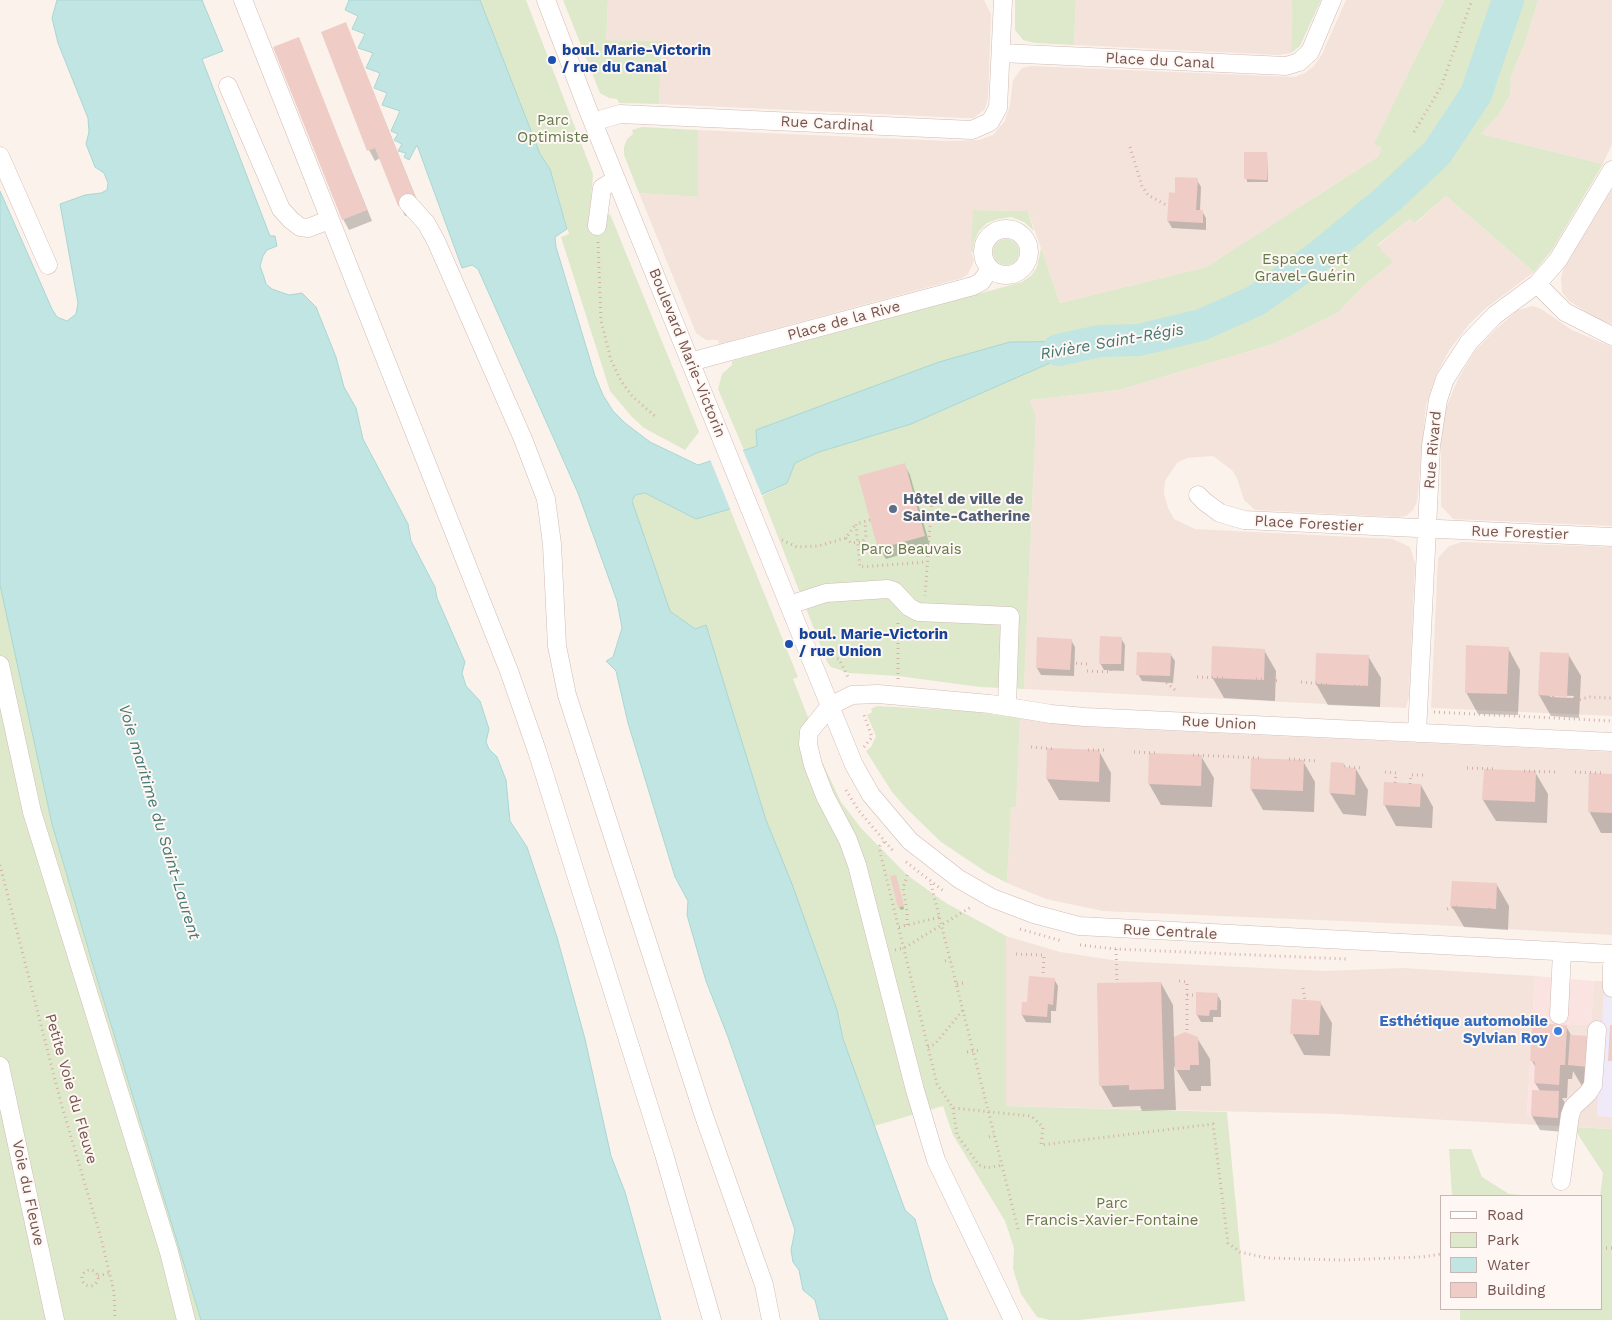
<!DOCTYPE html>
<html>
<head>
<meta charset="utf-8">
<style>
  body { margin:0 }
  #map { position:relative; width:1612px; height:1320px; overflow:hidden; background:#fcf2ec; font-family:"Work Sans",sans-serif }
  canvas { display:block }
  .legend { position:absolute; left:1440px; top:1195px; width:162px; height:115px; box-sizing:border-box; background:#fef7f3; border:1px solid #c8b6b2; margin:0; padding:6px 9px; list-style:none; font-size:15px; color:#765550 }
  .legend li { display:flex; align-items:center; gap:10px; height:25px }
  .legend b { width:25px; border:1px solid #c8b6b2 }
</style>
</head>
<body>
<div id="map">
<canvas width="1612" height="1320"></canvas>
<ul class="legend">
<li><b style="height:6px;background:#fff"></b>Road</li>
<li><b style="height:14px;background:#dee9cb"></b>Park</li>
<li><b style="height:14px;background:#c1e5e2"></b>Water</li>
<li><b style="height:14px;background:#efcdc6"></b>Building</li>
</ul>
</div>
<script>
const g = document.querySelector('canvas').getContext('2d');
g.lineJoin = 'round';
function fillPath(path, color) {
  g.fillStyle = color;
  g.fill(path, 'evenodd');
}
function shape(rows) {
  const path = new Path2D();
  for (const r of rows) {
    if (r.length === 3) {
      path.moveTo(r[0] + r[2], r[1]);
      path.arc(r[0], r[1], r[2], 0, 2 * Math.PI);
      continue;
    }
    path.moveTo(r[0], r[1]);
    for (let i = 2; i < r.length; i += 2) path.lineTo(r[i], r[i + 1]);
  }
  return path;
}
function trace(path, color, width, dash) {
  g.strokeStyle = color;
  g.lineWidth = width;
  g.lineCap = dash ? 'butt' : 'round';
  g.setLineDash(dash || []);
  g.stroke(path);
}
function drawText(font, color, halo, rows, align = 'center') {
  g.font = font + ' "Work Sans",sans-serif';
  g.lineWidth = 4;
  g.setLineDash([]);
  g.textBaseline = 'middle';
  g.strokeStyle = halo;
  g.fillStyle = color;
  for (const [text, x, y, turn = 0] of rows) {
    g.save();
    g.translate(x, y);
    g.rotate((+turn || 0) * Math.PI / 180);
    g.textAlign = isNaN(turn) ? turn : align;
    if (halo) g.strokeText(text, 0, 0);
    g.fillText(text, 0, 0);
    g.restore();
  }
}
fillPath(shape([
  [608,0,984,0,991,14,988,98,985,109,974,118,965,118,659,104,662,41,606,40],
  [1076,0,1292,0,1291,53,1279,55,1074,45],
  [1346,0,1444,0,1373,145,1381,147,1379,156,1206,267,1060,303,1028,211,974,210,971,251,974,261,968,274,962,278,719,344,718,340,706,340,696,333,639,193,697,197,698,130,946,141,979,140,993,135,1005,121,1010,105,1013,80,1022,68,1031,66,1295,77,1305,73,1314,66,1322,54],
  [1538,0,1612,0,1612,144,1603,164,1481,134,1500,113,1510,95,1511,76,1525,43],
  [1612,189,1612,324,1598,319,1569,301,1562,292,1561,278,1563,270],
  [1446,196,1534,272,1486,308,1470,323,1450,349,1436,375,1426,405,1417,502,1413,510,1406,516,1399,517,1255,510,1244,500,1237,478,1232,470,1213,456,1187,458,1177,463,1165,481,1164,494,1168,508,1174,519,1195,529,1393,539,1410,547,1415,563,1409,696,1406,708,1024,689,1036,416,1030,400,1119,390,1273,344,1338,313,1363,286,1393,262,1377,246,1410,219,1416,223],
  [1533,306,1541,309,1572,330,1612,347,1612,526,1453,519,1441,506,1441,437,1446,408,1458,379,1475,351,1495,330,1518,310],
  [1462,542,1612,547,1612,716,1431,708,1438,558,1449,546],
  [1020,718,1091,727,1612,752,1612,935,1435,925,1103,911,1046,899,1007,883,1011,807,1016,807],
  [1006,936,1060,952,1119,961,1324,971,1403,968,1535,976,1527,1116,1558,1118,1560,1065,1565,1065,1567,1025,1591,1025,1594,981,1605,981,1597,1116,1612,1117,1612,1129,1336,1114,1006,1106]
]), '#f3e3db');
fillPath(shape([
  [1535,976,1594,981,1591,1025,1567,1025,1565,1065,1560,1065,1558,1118,1527,1116]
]), '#fbe3e1');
fillPath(shape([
  [1612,982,1612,1117,1597,1116,1604,984]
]), '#efe9f8');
fillPath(shape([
  [480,0,526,0,593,174,589,227,606,215,610,214,699,432,685,450,644,428,631,416,610,391,561,237,569,234,550,169,540,154],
  [563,0,608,0,606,40,662,41,659,104,619,103,617,99,609,98,600,93],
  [1015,0,1076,0,1074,45,1034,43,1023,40,1015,30],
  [1292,0,1321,0,1300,46,1291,53],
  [1444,0,1538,0,1525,43,1511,76,1510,95,1500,113,1481,134,1603,164,1552,250,1534,272,1446,196,1415,223,1410,219,1377,245,1393,262,1363,286,1338,313,1273,344,1119,390,1030,400,1036,416,1024,689,980,687,898,676,849,673,831,667,827,662,762,496,787,483,795,463,819,452,911,424,1099,341,1010,342,939,362,756,430,757,446,744,450,718,389,722,374,732,365,732,361,1022,282,1031,276,1037,267,1041,248,1060,303,1206,267,1379,156,1381,147,1373,145],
  [642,127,698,130,698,197,639,193,624,155,624,147,627,139,633,134,632,130],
  [973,210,1028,211,1034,231,1024,222,1011,217,998,219,987,223,979,231,974,242,973,252,971,251],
  [1006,252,13],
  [645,493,696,519,730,509,798,677,793,679,817,740,817,751,841,802,861,828,907,875,946,903,1006,936,1006,1106,1227,1112,1245,1301,1079,1320,1049,1320,1037,1317,1021,1294,1013,1269,1014,1248,1005,1221,953,1135,943,1106,874,1126,843,1039,837,1010,766,820,706,626,695,629,670,611,667,604,632,501,635,495],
  [0,585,52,824,95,972,201,1320,0,1320],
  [877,706,967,711,1020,718,1016,807,1011,807,1007,883,986,872,941,842,906,808,892,792,866,751,871,747,876,736,867,715,872,712,871,709],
  [1573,1127,1612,1129,1612,1320,1460,1320,1460,1309,1601,1309,1600,1196,1603,1173],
  [1449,1149,1471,1149,1482,1177,1509,1194,1533,1196,1452,1196]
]), '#dee9cb');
const water = shape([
  [57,0,202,0,223,51,202,59,270,236,275,236,277,246,267,250,263,256,260,266,264,277,266,284,272,289,289,295,302,293,316,307,336,357,344,387,356,408,363,439,408,524,411,541,435,587,437,598,465,662,462,673,466,686,480,701,489,729,486,742,489,749,497,757,506,780,510,821,527,847,557,937,585,1039,611,1156,625,1192,661,1320,201,1320,95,972,52,824,0,585,0,191,52,309,57,317,67,321,76,314,78,303,60,204,85,195,101,193,107,190,108,183,104,173,95,167,86,144,89,132,88,118,58,43,52,18,57,0],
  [349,0,480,0,540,154,550,169,567,229,555,237,556,247,595,376,603,395,613,411,625,423,650,442,698,465,757,446,756,430,939,362,1010,342,1100,341,911,424,819,452,795,463,787,483,730,509,696,519,645,493,635,495,632,501,670,611,695,629,706,625,766,820,792,884,837,1010,843,1039,905,1210,915,1219,932,1281,948,1320,820,1320,815,1300,803,1290,799,1270,793,1262,791,1250,795,1230,728,1037,706,981,687,915,688,901,675,877,628,723,616,671,606,661,613,657,622,628,617,601,578,493,478,269,472,265,462,268,417,145,409,160,404,157,406,153,398,151,402,144,394,140,398,134,391,131,400,111,382,105,387,93,374,88,380,73,366,68,373,53,358,48,365,34,352,29,358,16,345,10,349,0]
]);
fillPath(water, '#c1e5e2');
trace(water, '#a8d6d3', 1);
fillPath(shape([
  [742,448,763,498,731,511,710,459]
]), '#fcf2ec');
fillPath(shape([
  [346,24,421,210,405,216,380,158,375,161,369,150],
  [298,38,372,221,349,230,343,219],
  [1245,153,1267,153,1268,182,1247,182],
  [1197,180,1201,187,1200,211,1202,211,1206,218,1206,230,1172,228,1168,221,1176,194],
  [904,464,910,475,930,546,886,559,879,548],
  [1121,638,1125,645,1124,671,1104,670,1100,663],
  [1071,640,1075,647,1074,676,1041,675,1037,668],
  [1508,648,1520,670,1518,715,1478,714,1466,692],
  [1264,650,1276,671,1275,701,1224,698,1212,677],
  [1568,654,1581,676,1579,718,1551,716,1539,695],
  [1550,695,1574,696,1573,698,1550,697],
  [1171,655,1175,661,1173,683,1142,681,1138,674],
  [1368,656,1381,678,1380,707,1328,705,1316,684],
  [1099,751,1111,773,1110,802,1059,800,1047,779],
  [1201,756,1214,778,1212,807,1161,805,1149,784],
  [1303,761,1315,782,1314,812,1263,810,1251,789],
  [1344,764,1346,768,1356,769,1368,790,1366,816,1343,814,1330,793],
  [1535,772,1548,794,1547,823,1496,821,1483,800],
  [1612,775,1612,833,1601,833,1589,811],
  [1421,785,1433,807,1432,828,1396,826,1384,804],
  [896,876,904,909,901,910,899,907],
  [1497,885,1509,906,1508,930,1464,927,1451,905],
  [1054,979,1058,986,1056,1011,1051,1011,1051,1023,1026,1022,1022,1015,1029,1004],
  [1161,983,1173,1005,1174,1038,1185,1033,1197,1038,1210,1059,1211,1086,1201,1086,1201,1091,1189,1091,1174,1066,1176,1110,1142,1111,1140,1106,1113,1107,1101,1086],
  [1217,994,1221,1001,1221,1017,1213,1017,1213,1022,1201,1022,1197,1015],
  [1320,1002,1332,1023,1330,1056,1304,1055,1292,1033],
  [1566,1026,1600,1088,1582,1086,1573,1071,1572,1079,1568,1079,1567,1098,1562,1098,1567,1106,1565,1132,1540,1130,1532,1116,1533,1091,1540,1091,1535,1083,1536,1068,1532,1061]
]), '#0003');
trace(shape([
  [1058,350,1100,341,1139,340,1201,325,1255,301,1318,257,1388,199,1437,153,1476,94,1508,0]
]), '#c1e5e2', 32);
fillPath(shape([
  [346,22,416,199,398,206,375,148,367,151,321,32],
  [299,37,367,210,342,220,273,47],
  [1244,152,1267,152,1267,180,1244,179],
  [1175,177,1198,178,1196,210,1203,210,1203,223,1167,221,1169,192,1175,193],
  [905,463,925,536,878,549,858,476],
  [1100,636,1122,637,1121,664,1099,664],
  [1037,637,1072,639,1070,670,1036,668],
  [1466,645,1509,647,1507,694,1465,693],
  [1212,646,1265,649,1264,680,1211,678],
  [1137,652,1171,653,1170,676,1136,675],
  [1540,652,1569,653,1567,697,1538,695],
  [1316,653,1369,655,1368,686,1315,684],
  [1047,748,1100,750,1099,782,1046,779],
  [1149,753,1202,755,1201,786,1148,784],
  [1251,758,1304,760,1303,791,1250,789],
  [1331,762,1344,763,1344,767,1356,768,1355,795,1329,793],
  [1484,769,1536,771,1535,802,1482,800],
  [1589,773,1612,774,1612,813,1588,812],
  [1384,782,1421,784,1420,807,1383,805],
  [896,875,904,906,898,908,890,876],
  [1452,881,1497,883,1496,909,1450,906],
  [1029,976,1055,978,1053,1005,1048,1004,1047,1017,1021,1015,1022,1002,1027,1002],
  [1161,982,1164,1089,1129,1090,1129,1085,1099,1086,1097,983],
  [1196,992,1218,993,1217,1010,1210,1010,1209,1016,1196,1015],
  [1292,999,1321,1001,1319,1035,1290,1034],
  [1532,1023,1567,1025,1565,1065,1560,1065,1559,1085,1534,1083,1535,1062,1530,1061],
  [1610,1025,1612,1025,1612,1061,1608,1061],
  [1185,1032,1198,1037,1199,1065,1190,1065,1190,1070,1175,1070,1174,1037],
  [1570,1035,1591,1036,1588,1067,1568,1065],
  [1532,1090,1559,1091,1558,1118,1531,1116]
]), '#efcdc6');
const minor = shape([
  [243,0,509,671,537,751,664,1154,712,1320],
  [546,0,588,110,854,765,871,795,910,841,959,879,992,898,1034,914,1079,926,1612,954],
  [1001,53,1286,66,1299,62,1310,52,1332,0],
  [228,86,281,209,291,220,300,227,308,228,329,220],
  [593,122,620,114,972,130,990,122,998,108,1003,0],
  [0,156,48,265],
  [408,203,426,223,436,241,523,439,546,499,552,544,557,646,567,695,704,1116,764,1285,771,1320],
  [597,226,602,188,616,179],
  [1006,252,23],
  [1537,284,1565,312,1612,336],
  [690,362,973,286,981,282,990,269],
  [1198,495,1205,502,1220,513,1244,520,1612,537],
  [789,605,826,593,888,589,894,591,909,607,918,612,1010,616,1007,706],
  [0,665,32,812,169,1252,186,1320],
  [1417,733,1431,446,1438,400,1445,379,1469,342,1495,315,1537,284,1558,260,1612,170],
  [1612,966,1612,988],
  [1559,1015,1562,952],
  [0,1066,55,1320],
  [1561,1181,1570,1115,1573,1107,1588,1093,1593,1085,1597,1030],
  [1013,1320,936,1160,915,1090,857,865,848,840,825,796,813,765,808,744,809,732,830,706,852,695,878,694,990,704,1051,714,1085,717,1612,742]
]);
trace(minor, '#d0bbb4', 19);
trace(shape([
  [1414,132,1441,87,1472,0],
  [1130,147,1142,186,1148,195,1168,206],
  [598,242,601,321,611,360,621,381,632,396,656,417],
  [915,499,932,498,925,596],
  [870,520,856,524,860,567,927,562],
  [846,538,851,543,862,542,866,537,865,522],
  [782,540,797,547,818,546,846,538,855,525],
  [828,655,839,659,848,677],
  [1071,663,1087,664],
  [1087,671,1111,672,1111,664],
  [1159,676,1176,691],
  [1197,677,1223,678],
  [898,679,898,620],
  [1256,679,1280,681],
  [1301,682,1330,685],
  [1354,686,1384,688],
  [1553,696,1554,700,1573,701,1590,697,1612,698],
  [1486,699,1486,694],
  [1434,712,1612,721],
  [864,747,872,737,864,715],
  [1031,747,1055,749],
  [1088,750,1108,750],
  [1134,752,1157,753],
  [1193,755,1261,758],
  [1289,759,1317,761],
  [1349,767,1362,768],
  [1467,768,1497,769],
  [1524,771,1555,772],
  [1385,772,1396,773,1395,783],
  [1575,772,1604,773],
  [1410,784,1411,775,1427,775],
  [846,790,859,811,894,852],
  [884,842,880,846,880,852,937,1084,953,1108,1031,1116,1043,1127,1041,1145,1213,1124,1228,1243,1240,1252,1267,1258,1341,1260,1422,1257,1441,1254],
  [906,862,945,892],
  [0,865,61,1103,101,1238,114,1292,115,1320],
  [931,884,1019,1233],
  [1489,908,1492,918],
  [1447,909,1457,906],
  [907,925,907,911,903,888,908,873],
  [899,927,940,917],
  [1020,929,1062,941],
  [1080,945,1116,949,1346,959],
  [1116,949,1117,983],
  [895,950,904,948,971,907],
  [1016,954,1044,955,1043,977],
  [945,961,950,959],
  [1179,981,1187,982,1187,1033],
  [957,984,963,983],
  [1303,988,1305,1000],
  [1187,995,1196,995],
  [928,1047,935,1044,963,1010],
  [967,1052,981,1050],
  [953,1108,957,1135,979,1165,987,1168,1002,1165],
  [989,1137,994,1135],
  [1601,1248,1612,1248],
  [90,1278,8],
  [98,1276,109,1273]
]), '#d5b0a8', 3, [1, 4]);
trace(minor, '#fff', 18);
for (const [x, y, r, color] of [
  [552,60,5,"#1a4fb4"],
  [893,509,5,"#5c6f8a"],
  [789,644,5,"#1a4fb4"],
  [1558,1031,5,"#3f7fe0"]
]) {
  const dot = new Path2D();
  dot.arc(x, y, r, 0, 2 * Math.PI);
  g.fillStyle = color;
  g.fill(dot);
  trace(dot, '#fef7f3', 2);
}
drawText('bold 15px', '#164399', '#fef7f3', [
  ["boul. Marie-Victorin",562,51],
  ["/ rue du Canal",562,68],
  ["boul. Marie-Victorin",799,635],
  ["/ rue Union",799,652]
], 'left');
drawText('15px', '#765550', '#fef7f3', [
  ["Place du Canal",1160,61,3],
  ["Rue Cardinal",827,124,3],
  ["Place de la Rive",844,321,-15],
  ["Boulevard Marie-Victorin",687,353,68],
  ["Rue Rivard",1433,450,-85],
  ["Place Forestier",1309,524,3],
  ["Rue Forestier",1520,533,2],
  ["Rue Union",1219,723,3],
  ["Rue Centrale",1170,932,3],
  ["Petite Voie du Fleuve",71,1089,74],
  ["Voie du Fleuve",28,1193,78]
]);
drawText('15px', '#627a49', '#fef7f3', [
  ["Parc",553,121],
  ["Optimiste",553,138],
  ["Espace vert",1305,260],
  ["Gravel-Guérin",1305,277],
  ["Parc Beauvais",911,550],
  ["Parc",1112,1204],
  ["Francis-Xavier-Fontaine",1112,1221]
]);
drawText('bold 15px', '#4e5e75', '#fef7f3', [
  ["Hôtel de ville de",903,500],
  ["Sainte-Catherine",903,517]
], 'left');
drawText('bold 15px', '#366cbe', '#fef7f3', [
  ["Esthétique automobile",1548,1022],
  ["Sylvian Roy",1548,1039]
], 'right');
drawText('italic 16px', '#447976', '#fef7f3', [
  ["Rivière Saint-Régis",1112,342,-10],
  ["Voie maritime du Saint-Laurent",159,822,73]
]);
</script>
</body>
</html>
